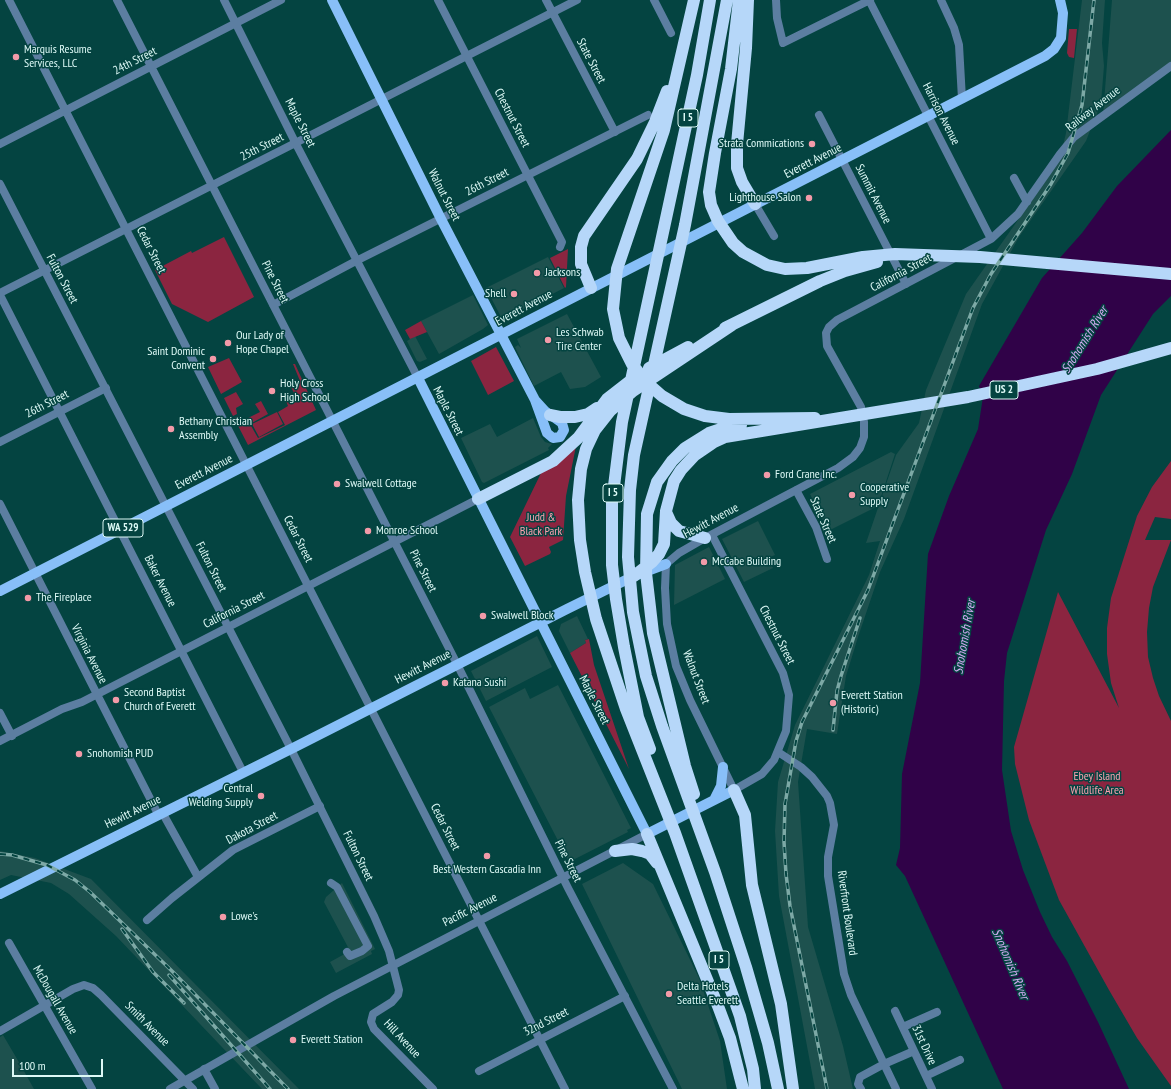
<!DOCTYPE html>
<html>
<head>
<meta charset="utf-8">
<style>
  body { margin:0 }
  #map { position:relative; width:1171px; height:1089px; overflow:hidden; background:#044441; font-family:"PT Sans Narrow",sans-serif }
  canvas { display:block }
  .scale { position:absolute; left:12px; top:1059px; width:91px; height:18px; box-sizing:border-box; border:2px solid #ddf9f6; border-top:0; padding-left:5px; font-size:12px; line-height:14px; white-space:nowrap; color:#ddf9f6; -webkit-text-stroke:3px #044441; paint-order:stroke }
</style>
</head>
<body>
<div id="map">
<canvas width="1171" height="1089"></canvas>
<div class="scale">100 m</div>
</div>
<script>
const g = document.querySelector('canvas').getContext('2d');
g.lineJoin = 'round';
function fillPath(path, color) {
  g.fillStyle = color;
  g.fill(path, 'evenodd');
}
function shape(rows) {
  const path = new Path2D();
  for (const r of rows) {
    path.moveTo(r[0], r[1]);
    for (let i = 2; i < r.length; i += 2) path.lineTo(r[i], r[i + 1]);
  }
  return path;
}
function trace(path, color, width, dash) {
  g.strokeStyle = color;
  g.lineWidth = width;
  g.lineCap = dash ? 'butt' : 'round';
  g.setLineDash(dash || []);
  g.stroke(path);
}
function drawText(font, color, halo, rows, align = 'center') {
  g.font = font + ' "PT Sans Narrow",sans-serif';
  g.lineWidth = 3;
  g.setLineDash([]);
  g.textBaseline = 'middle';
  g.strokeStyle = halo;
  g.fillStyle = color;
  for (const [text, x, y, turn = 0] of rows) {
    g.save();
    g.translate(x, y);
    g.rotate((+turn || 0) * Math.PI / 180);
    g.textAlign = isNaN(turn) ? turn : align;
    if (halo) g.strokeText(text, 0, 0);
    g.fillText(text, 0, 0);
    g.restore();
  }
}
fillPath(shape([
  [1082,0,1105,0,1102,43,1104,66,1101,103,1086,141,1019,237,982,304,904,519,880,572,858,637,846,676,837,734,807,729,798,782,808,927,843,1046,853,1089,815,1089,779,896,775,831,778,782,795,725,869,575,880,541,866,543,896,455,919,423,926,390,966,294,1053,170,1061,154,1066,133],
  [1112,0,1171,0,1171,66,1103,115],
  [548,257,564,288,506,318,501,317,486,288],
  [473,295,488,325,483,329,439,354,421,321],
  [567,314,601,377,585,387,570,389,561,372,534,386,515,347,518,345,521,348,517,339],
  [415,336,427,359,420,362,417,361,407,341],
  [533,418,541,437,545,442,552,444,548,448,549,450,484,483,482,482,461,438,490,424,497,437],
  [891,452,895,454,878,506,828,531,810,494],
  [758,521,775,555,768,558,773,568,744,582,722,539],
  [709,547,725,579,674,605,675,565],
  [577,616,588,639,585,640,586,643,570,653,559,631,561,624],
  [537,636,552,667,486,701,471,671],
  [558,685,631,828,627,830,628,832,571,861,570,859,568,860,489,707,525,688,530,699],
  [0,851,35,858,91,879,299,1089,262,1089,116,936,69,894,51,883,11,875,0,880],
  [623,863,653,884,699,978,720,1041,727,1089,682,1089,582,884],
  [342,883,375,949,371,951,372,954,336,973,330,962,350,951,324,902,326,897],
  [3,1035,20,1064,34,1089,0,1089,0,1037]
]), '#1d514e');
fillPath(shape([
  [1069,29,1077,29,1074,58,1069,57,1067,53],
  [224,237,254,297,208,322,172,304,155,270,191,251,192,253],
  [568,249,566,287,565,288,550,258],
  [421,321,427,332,410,339,405,330],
  [496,347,514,381,488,395,471,361],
  [229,358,242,382,221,394,208,367],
  [293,364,295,364,316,410,248,445,234,418,238,416,242,421,260,412,255,404,261,401,268,414,250,424,258,438,285,425,278,412,288,406,286,401,295,395,291,387,300,381],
  [236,392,243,404,236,408,237,414,233,416,224,398],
  [277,412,283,424,259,437,252,424],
  [576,446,566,496,563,540,549,547,551,552,550,554,525,566,510,537,542,471],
  [1171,461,1171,519,1155,517,1145,540,1171,540,1153,587,1149,608,1147,632,1148,657,1153,678,1159,696,1171,721,1171,1086,1137,1038,1109,990,1059,900,1029,820,1015,764,1014,747,1058,592,1119,708,1111,683,1107,654,1107,628,1111,598,1137,516,1152,487],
  [589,639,594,665,629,769,570,653,586,643,585,640]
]), '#8b2540');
fillPath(shape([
  [1171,130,1171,296,1153,314,1101,395,1072,474,1046,530,1007,653,1004,681,1002,770,1011,831,1023,870,1040,912,1052,937,1067,961,1098,1022,1129,1089,1003,1089,905,876,896,865,900,848,902,774,920,683,928,554,949,496,978,429,983,397,979,386,1042,278,1082,233,1117,186]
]), '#300248');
trace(shape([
  [9,0,565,1089],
  [117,0,457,664,568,888,673,1089],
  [224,0,296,144,418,378],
  [438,0,562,242,560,247],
  [546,0,615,132],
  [654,0,671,33],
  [776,0,777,18,783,43,870,0],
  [869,0,991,239],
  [941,0,954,28,959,45,962,99],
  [819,115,906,284],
  [0,144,281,0],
  [1014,178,1027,202],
  [0,184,291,749,374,916,389,951,399,990,398,995,392,1002,373,1014,371,1022,374,1029,433,1089],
  [755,204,774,236],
  [0,293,577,0],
  [0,295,243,772],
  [273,305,356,261,648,115],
  [0,442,106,388],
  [796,490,816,527,827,559],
  [0,504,158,814],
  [712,535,783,673,789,695,786,731,774,760,762,774,734,790,690,700,676,666,667,624,665,588,666,564,679,553,705,538,838,468,853,457,860,448,864,437,864,422,861,407,827,346,826,333,829,327,837,320,991,239,1018,214,1060,154,1074,137,1171,66],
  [0,713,12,736],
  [0,741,62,709,82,702,478,499],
  [778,752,801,767,812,777,827,796,830,803,834,825,828,857,828,876,844,974,851,995,896,1089],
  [162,812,198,877],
  [331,883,337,887,368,946,362,951,350,956,347,952],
  [147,920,172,898,233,850,320,806],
  [9,943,92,1089],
  [895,1011,932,1089],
  [903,1027,937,1012],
  [0,1031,73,989,84,985,93,988,101,995,193,1089],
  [204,1069,215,1089],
  [479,1071,625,996],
  [926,1076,960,1060],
  [170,1089,334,996,647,834],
  [861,1089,858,1084,860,1077,884,1064,914,1051]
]), '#5c7ea1', 8);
trace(shape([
  [332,0,441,219,535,400,547,433,553,438,560,437,564,430,562,423,545,411,535,400],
  [418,378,647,834,734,790],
  [0,591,1045,56,1054,49,1061,38,1063,13,1060,0],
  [714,800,721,786,723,767],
  [0,894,297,746,567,609,634,576,666,564]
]), '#88bff8', 10);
trace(shape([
  [694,0,664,130,617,269,613,309,619,338,632,364,646,382,662,396,684,409,705,416,729,419,815,418],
  [727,0,685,225,634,455,630,490,628,557,633,612,646,676,662,726,715,872,746,967,768,1043,778,1089],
  [739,0,731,69,715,153,709,192,711,205,718,221,733,243,743,252,767,265,785,269,807,268,863,257,895,254,980,257,1171,274],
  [748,0,746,48,737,144,737,168,742,182,755,204],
  [591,288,581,264,581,247,584,236,637,159,655,122,667,91],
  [732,325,633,391,610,411,595,430,586,449,581,469,578,500,580,540,585,572,596,619,626,709,675,833,740,1016,753,1069,755,1089],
  [725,328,820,281,845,271,877,262],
  [649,368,688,347],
  [550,415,560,417,575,417,588,414,597,408],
  [478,499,553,461,578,438,607,399,634,378],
  [666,512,671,523,679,531,705,538],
  [634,576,652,562,659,554,664,544,666,511,674,481,681,470,695,455,714,442,725,437,968,397,1097,369,1171,348],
  [650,749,638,717,624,647,616,599,612,565,612,502,622,422,697,75,710,0],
  [734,790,745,815,752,885,781,1004,793,1089],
  [694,794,685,766,653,633,646,573,647,514,657,482,672,461,685,448,709,433,727,427,741,425],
  [647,834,718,1006,730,1038,743,1089],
  [615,851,632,849,642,851,650,854,657,863]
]), '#b6d7f9', 12);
const rail = shape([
  [833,730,837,691,841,676,860,618],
  [0,854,12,855,47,865,75,880,90,892,173,972,288,1089],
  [122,929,153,972,184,1003],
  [169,975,270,1089],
  [827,1089,790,906,786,874,784,842,785,804,796,741,802,722,868,590,973,308,991,274,1051,184,1068,153,1082,105,1094,0]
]);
trace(rail, '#7da9a6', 3.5);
trace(rail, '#044441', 2, [6]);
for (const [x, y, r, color] of [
  [16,57,4,"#f39aa8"],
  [812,144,4,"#f39aa8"],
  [809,198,4,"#f39aa8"],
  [537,273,4,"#f39aa8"],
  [514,294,4,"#f39aa8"],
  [548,340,4,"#f39aa8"],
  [228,343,4,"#f39aa8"],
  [213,359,4,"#f39aa8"],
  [272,391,4,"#f39aa8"],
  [171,429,4,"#f39aa8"],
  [767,475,4,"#f39aa8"],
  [337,484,4,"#f39aa8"],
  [852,495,4,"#f39aa8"],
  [368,531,4,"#f39aa8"],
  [704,562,4,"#f39aa8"],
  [28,598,4,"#f39aa8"],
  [483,616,4,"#f39aa8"],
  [445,683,4,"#f39aa8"],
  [116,700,4,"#f39aa8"],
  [833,703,4,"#f39aa8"],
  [79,754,4,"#f39aa8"],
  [261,796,4,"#f39aa8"],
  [487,856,4,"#f39aa8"],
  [223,917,4,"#f39aa8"],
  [669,994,4,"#f39aa8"],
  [293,1040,4,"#f39aa8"]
]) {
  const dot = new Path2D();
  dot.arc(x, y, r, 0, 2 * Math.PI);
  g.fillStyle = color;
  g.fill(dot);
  trace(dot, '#044441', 1.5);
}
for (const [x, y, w] of [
  [688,118,20],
  [1004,390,28],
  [613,493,20],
  [123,528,40],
  [719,960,20]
]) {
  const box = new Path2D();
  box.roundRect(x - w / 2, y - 9, w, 18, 3);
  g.fillStyle = '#044441';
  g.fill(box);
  trace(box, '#ddf9f6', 1);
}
drawText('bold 11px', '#ddf9f6', null, [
  ["I 5",688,118],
  ["US 2",1004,390],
  ["I 5",613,493],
  ["WA 529",123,528],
  ["I 5",719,960]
]);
drawText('12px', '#ddf9f6', '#044441', [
  ["Marquis Resume",24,50],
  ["Services, LLC",24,64],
  ["Strata Commications",804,144,"right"],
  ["Lighthouse Salon",801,198,"right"],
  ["Jacksons",545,273],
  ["Shell",506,294,"right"],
  ["Les Schwab",556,333],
  ["Tire Center",556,347],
  ["Our Lady of",236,336],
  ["Hope Chapel",236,350],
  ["Saint Dominic",205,352,"right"],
  ["Convent",205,366,"right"],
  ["Holy Cross",280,384],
  ["High School",280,398],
  ["Bethany Christian",179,422],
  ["Assembly",179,436],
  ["Ford Crane Inc.",775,475],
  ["Swalwell Cottage",345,484],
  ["Cooperative",860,488],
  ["Supply",860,502],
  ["Monroe School",376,531],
  ["McCabe Building",712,562],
  ["The Fireplace",36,598],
  ["Swalwell Block",491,616],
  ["Katana Sushi",453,683],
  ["Second Baptist",124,693],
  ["Church of Everett",124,707],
  ["Everett Station",841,696],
  ["(Historic)",841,710],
  ["Snohomish PUD",87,754],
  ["Central",253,789,"right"],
  ["Welding Supply",253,803,"right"],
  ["Best Western Cascadia Inn",487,870,"center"],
  ["Lowe's",231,917],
  ["Delta Hotels",677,987],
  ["Seattle Everett",677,1001],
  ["Everett Station",301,1040]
], 'left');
drawText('12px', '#ddf9f6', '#044441', [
  ["24th Street",135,61,-27],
  ["State Street",591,61,62],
  ["Railway Avenue",1093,109,-38],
  ["Harrison Avenue",941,114,63],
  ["Chestnut Street",512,118,63],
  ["Maple Street",300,123,63],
  ["25th Street",262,147,-27],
  ["Everett Avenue",813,161,-27],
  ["26th Street",487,182,-27],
  ["Summit Avenue",873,194,63],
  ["Walnut Street",444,195,63],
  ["Cedar Street",151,250,63],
  ["California Street",901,273,-28],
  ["Fulton Street",62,279,62],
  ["Pine Street",275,282,63],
  ["Everett Avenue",524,308,-28],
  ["26th Street",47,404,-27],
  ["Maple Street",448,411,63],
  ["Everett Avenue",204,472,-27],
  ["State Street",823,520,66],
  ["Hewitt Avenue",711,521,-28],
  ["Cedar Street",298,539,63],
  ["Fulton Street",211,567,63],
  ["Pine Street",423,571,63],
  ["Baker Avenue",160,581,63],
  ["California Street",234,610,-27],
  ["Chestnut Street",777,635,63],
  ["Virginia Avenue",89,654,63],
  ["Hewitt Avenue",423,667,-27],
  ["Walnut Street",696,677,69],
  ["Maple Street",594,700,63],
  ["Hewitt Avenue",133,812,-26],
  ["Cedar Street",445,827,63],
  ["Dakota Street",252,828,-28],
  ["Fulton Street",358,856,64],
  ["Pine Street",568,861,63],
  ["Pacific Avenue",470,910,-27],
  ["Riverfront Boulevard",847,913,82],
  ["McDougall Avenue",55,1000,60],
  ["32nd Street",546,1022,-27],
  ["Smith Avenue",147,1024,45],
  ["Hill Avenue",402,1039,47],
  ["31st Drive",924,1045,65]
]);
drawText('12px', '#faa1af', '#044441', [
  ["Judd &",541,518],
  ["Black Park",541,532],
  ["Ebey Island",1097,777],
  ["Wildlife Area",1097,791]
]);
drawText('italic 13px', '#d3abf2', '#044441', [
  ["Snohomish River",1085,340,-58],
  ["Snohomish River",965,637,-80],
  ["Snohomish River",1010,964,67]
]);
</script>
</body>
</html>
